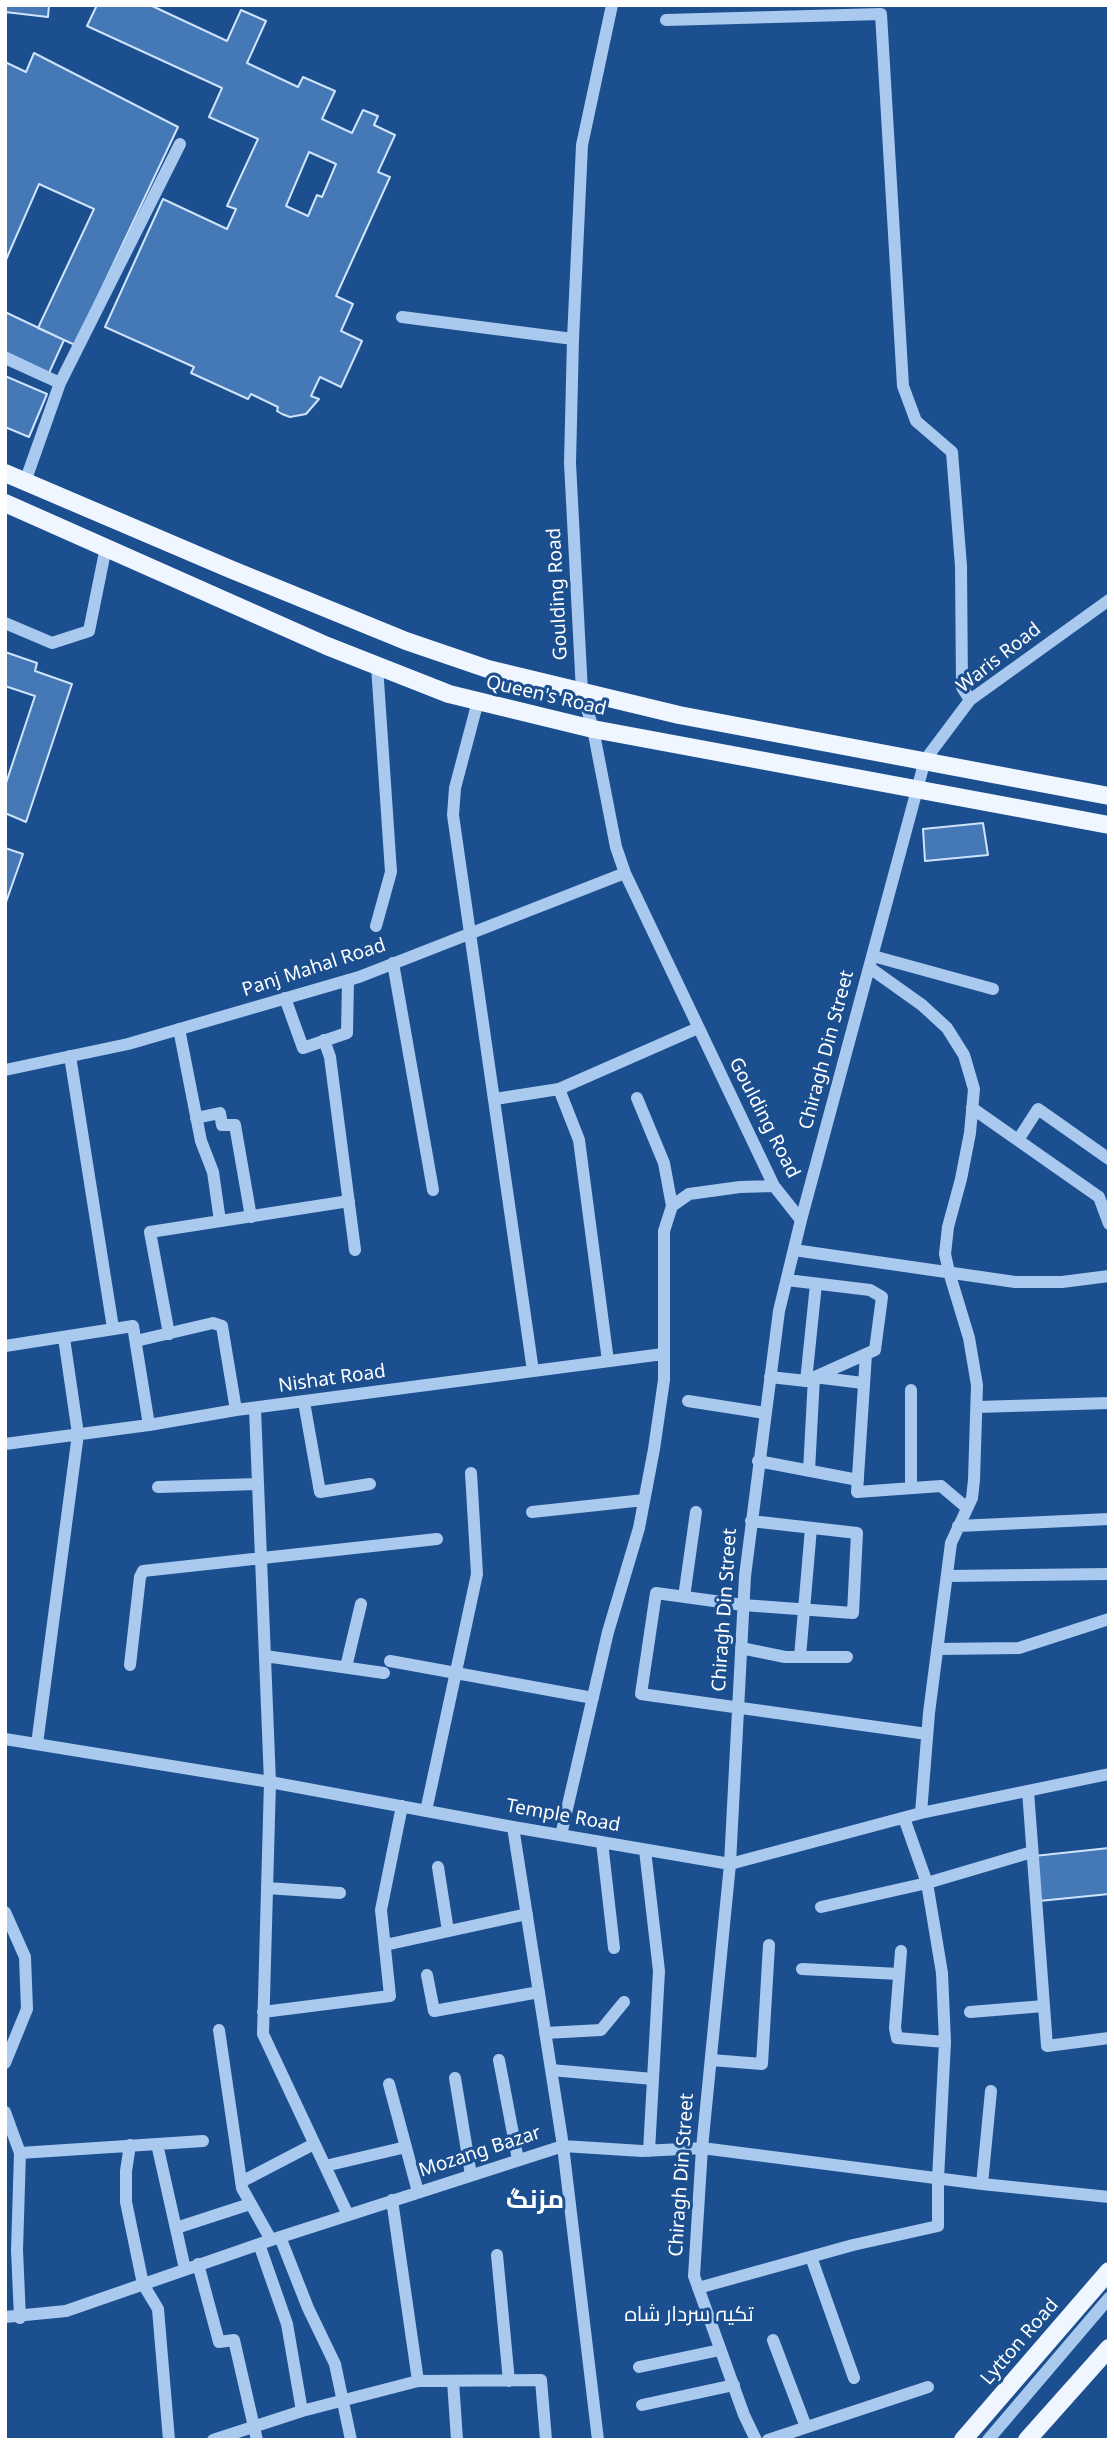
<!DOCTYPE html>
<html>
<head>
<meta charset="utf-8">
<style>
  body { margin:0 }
  #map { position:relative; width:1114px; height:2445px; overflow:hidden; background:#1b4f8f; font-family:"Noto Sans",sans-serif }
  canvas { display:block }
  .frame { position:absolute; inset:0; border:7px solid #fff; pointer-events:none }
</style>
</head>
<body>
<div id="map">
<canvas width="1114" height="2445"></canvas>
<div class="frame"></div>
</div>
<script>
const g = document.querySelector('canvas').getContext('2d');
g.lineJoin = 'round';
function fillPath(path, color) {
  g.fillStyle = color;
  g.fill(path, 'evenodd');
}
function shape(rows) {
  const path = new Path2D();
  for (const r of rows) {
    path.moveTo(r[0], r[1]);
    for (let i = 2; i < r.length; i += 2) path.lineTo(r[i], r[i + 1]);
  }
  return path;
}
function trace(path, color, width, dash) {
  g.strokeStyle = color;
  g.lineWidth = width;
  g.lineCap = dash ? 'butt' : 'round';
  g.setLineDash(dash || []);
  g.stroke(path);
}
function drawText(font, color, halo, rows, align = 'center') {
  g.font = font + ' "Noto Sans",Cairo,sans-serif';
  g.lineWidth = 6;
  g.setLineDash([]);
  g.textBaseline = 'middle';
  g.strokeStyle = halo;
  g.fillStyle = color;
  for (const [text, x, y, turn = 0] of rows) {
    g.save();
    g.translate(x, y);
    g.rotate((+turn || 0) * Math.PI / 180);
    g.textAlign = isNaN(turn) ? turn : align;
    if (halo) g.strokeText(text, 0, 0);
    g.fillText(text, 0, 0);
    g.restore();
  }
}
const building = shape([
  [5,5,49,5,48,17,5,12,5,5],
  [97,5,150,5,227,41,241,10,266,21,247,63,298,87,303,77,335,91,322,119,352,133,363,110,378,116,374,125,395,135,378,172,390,177,336,296,353,304,341,331,362,341,341,387,320,377,311,396,319,399,306,414,290,417,282,414,277,411,278,407,251,394,248,399,191,373,194,367,105,327,163,199,227,229,236,209,227,206,258,139,209,117,222,88,87,26,97,5],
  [309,152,336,164,322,197,317,195,308,216,286,206,309,152],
  [34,53,178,127,75,345,38,328,94,209,39,184,5,262,5,62,26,72,34,53],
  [5,312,64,340,49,373,5,352,5,312],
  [5,376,47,394,29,437,5,427,5,376],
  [5,652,37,663,35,671,72,684,26,822,5,813,5,786,35,696,5,686,5,652],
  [983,823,988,855,925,861,923,829,983,823],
  [5,848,23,854,5,905,5,848],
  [1109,1848,1109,1894,1039,1901,1034,1856,1109,1848]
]);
fillPath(building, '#4478b7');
trace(building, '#cfe3fa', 2);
trace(shape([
  [612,5,582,145,573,339,570,463,582,692,593,729,616,847,625,873,774,1186,801,1220],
  [666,20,881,14,903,386,916,421,952,452,961,566,962,687,970,700],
  [402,317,573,339],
  [5,358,60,383,25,482],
  [60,383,180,144],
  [5,623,52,643,89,631,106,547],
  [478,701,455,788,453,815,533,1371],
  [376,926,391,872,377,666],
  [873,956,993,989],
  [393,963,433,1190],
  [870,968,922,1005,947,1028,964,1055,974,1089,970,1133,961,1179,948,1227,945,1254,949,1272,969,1338,977,1385,974,1480,972,1498,951,1543,929,1713,921,1813],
  [285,998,303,1048,347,1033,348,980],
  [179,1029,201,1141,213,1172,220,1221],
  [324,1040,330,1057,355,1250],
  [70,1056,113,1328],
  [5,1070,128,1044,359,977,625,873],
  [559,1089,579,1140,608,1361],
  [637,1098,664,1163,672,1206],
  [495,1099,559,1089,698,1028],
  [972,1108,1099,1197,1109,1224],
  [196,1118,220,1113,222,1125,235,1125,251,1217],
  [1018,1140,1038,1109,1109,1159],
  [794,1250,1015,1282,1062,1282,1109,1276],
  [169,1334,150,1232,349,1201],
  [136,1341,213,1323,222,1326,236,1410],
  [5,1346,133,1326,149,1425],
  [866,1354,857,1492,941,1486,967,1508],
  [770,1377,806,1381,875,1350,882,1297,870,1290,787,1280],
  [806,1381,816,1284],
  [911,1390,911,1488],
  [688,1401,765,1413],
  [304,1402,320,1492,370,1484],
  [977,1407,1109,1403],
  [255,1409,270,1782,263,2034,348,2215],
  [5,1444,149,1425,236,1410,663,1354],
  [758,1461,858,1480],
  [809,1471,814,1377,863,1383],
  [158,1487,258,1484],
  [532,1512,644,1500],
  [751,1521,857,1533,853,1613,743,1605,656,1593,641,1694,927,1734],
  [958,1526,1109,1519],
  [947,1576,1109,1574],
  [684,1597,696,1512],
  [741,1648,785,1657,847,1657],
  [937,1649,1019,1648,1109,1619],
  [265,1656,384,1673],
  [800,1657,811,1528],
  [390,1661,593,1698],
  [130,1665,140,1577,143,1571,437,1539],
  [346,1667,361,1604],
  [5,1739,270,1782,513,1827,730,1864,921,1813,1109,1774],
  [37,1744,78,1434,64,1338],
  [1028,1791,1047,2046,1109,2038],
  [426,1811,477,1574,471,1473],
  [513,1827,563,2146,598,2440],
  [561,1835,608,1632,639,1528,654,1449,664,1380,664,1231,672,1206,689,1194,740,1187,774,1186],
  [602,1842,614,1948],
  [645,1850,659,1971,649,2151],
  [438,1867,448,1931],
  [267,1888,340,1893],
  [821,1907,927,1883,1032,1852],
  [5,1912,25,1957,27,2009,5,2063],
  [385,1945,527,1914],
  [901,1951,895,2028,897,2038,945,2042],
  [802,1969,899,1974],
  [427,1975,434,2011,539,1992],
  [263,2012,390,1996,381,1910,402,1806],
  [970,2012,1044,2006],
  [219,2030,242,2188,271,2240],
  [545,2033,601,2030,624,2002],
  [499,2060,518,2160],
  [711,2060,762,2064,769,1945],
  [551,2070,653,2079],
  [455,2078,471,2175],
  [389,2084,418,2192],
  [5,2112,20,2153,17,2250,20,2318],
  [157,2144,185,2269],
  [130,2145,126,2171,126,2202,143,2284,158,2309,169,2440],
  [20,2153,203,2141],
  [325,2166,406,2147],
  [241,2182,314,2144],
  [982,2184,991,2091],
  [392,2200,418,2381],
  [176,2228,250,2204],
  [280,2237,308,2308,335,2364,351,2440],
  [259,2244,287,2324,302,2411],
  [497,2255,509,2381],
  [811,2257,854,2378],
  [198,2264,219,2342,234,2340,257,2440],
  [698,2288,853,2245,938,2226,938,2179,945,2042,942,1973,927,1883,904,1818],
  [5,2317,66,2311,271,2240,563,2146,642,2151,702,2148,982,2184,1109,2197],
  [773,2340,806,2427],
  [639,2367,720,2350],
  [453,2381,457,2440],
  [642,2405,734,2385],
  [213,2440,302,2411,418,2381,541,2380,546,2440],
  [756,2440,744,2415,694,2276,702,2148,730,1864,745,1576,779,1311,801,1220,925,760,970,700,1109,600],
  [768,2440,928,2387],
  [988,2440,1109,2298]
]), '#a9c9ee', 12);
trace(shape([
  [5,473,230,569,406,641,488,669,679,715,1109,796],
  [5,503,327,646,449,694,593,729,1109,825],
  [963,2440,1109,2271],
  [1027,2440,1109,2348]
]), '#f0f6ff', 18);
drawText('19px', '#fff', '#1b4f8f', [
  ["Goulding Road",558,594,-93],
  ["Waris Road",999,658,-38],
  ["Queen's Road",546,696,13],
  ["Panj Mahal Road",314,968,-18],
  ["Chiragh Din Street",827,1050,-75],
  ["Goulding Road",764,1118,63],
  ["Nishat Road",332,1379,-8],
  ["Chiragh Din Street",725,1610,-86],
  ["Temple Road",563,1816,10],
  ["Mozang Bazar",480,2152,-18],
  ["Chiragh Din Street",682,2175,-86],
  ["Lytton Road",1020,2342,-49]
]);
drawText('21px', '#fff', '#1b4f8f', [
  ["تکیہ سردار شاہ",689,2315]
]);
drawText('bold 26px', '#fff', '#1b4f8f', [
  ["مزنگ",535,2201]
]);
</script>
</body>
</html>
